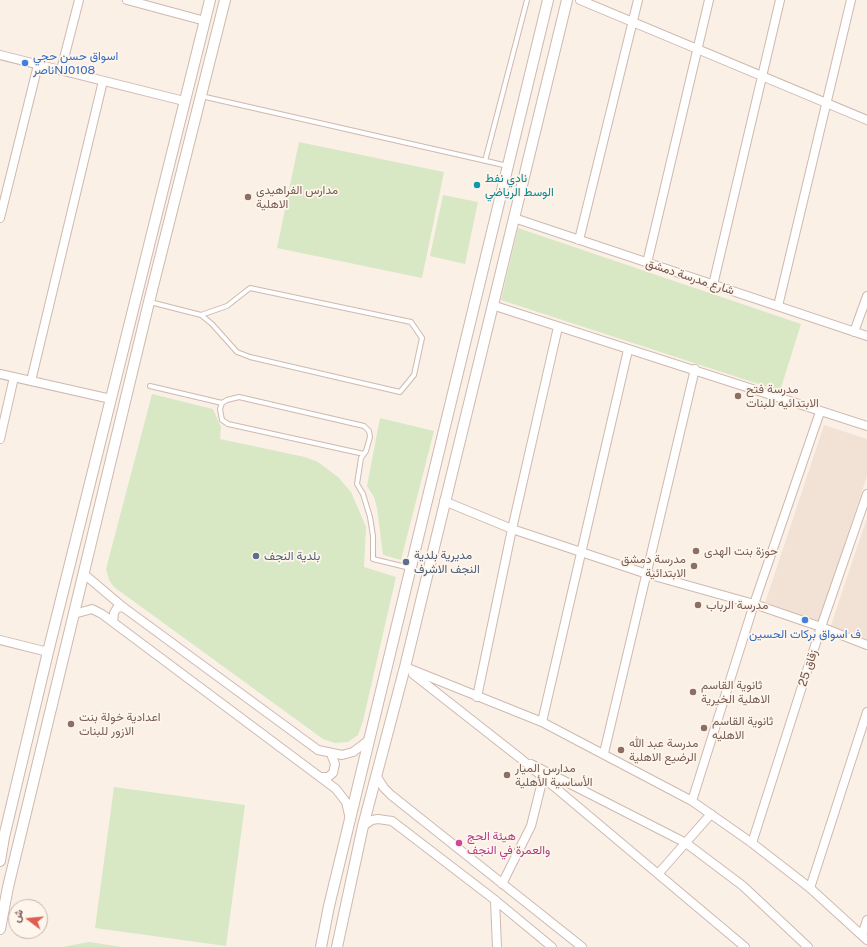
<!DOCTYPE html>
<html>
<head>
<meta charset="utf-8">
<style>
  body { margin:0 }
  #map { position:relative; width:867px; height:947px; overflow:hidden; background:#fbf0e6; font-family:"Public Sans",Vazirmatn,sans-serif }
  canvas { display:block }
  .north { position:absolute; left:8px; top:899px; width:40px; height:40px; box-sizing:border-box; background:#fef5ec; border:1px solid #c6b5ac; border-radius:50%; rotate:286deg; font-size:11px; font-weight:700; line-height:16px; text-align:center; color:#73554c }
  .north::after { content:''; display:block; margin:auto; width:14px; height:18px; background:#df5e51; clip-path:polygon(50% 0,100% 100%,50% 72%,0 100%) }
</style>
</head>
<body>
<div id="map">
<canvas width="867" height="947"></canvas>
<div class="north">ش</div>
</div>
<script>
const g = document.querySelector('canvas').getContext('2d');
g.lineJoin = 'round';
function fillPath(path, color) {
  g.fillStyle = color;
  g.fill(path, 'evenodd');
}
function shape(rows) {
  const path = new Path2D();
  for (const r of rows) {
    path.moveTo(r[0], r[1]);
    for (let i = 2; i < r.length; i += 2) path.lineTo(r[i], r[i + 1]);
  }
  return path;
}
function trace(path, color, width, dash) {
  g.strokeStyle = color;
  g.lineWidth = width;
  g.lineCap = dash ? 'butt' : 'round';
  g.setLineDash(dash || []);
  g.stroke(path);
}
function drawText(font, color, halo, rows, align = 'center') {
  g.font = font + ' "Public Sans",Vazirmatn,sans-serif';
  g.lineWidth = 3.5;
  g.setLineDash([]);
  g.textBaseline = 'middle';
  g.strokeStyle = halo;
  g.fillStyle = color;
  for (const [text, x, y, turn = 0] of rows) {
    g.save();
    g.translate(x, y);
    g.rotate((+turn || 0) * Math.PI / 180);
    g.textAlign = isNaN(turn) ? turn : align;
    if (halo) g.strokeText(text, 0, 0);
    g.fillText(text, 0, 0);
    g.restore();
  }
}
fillPath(shape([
  [824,425,867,439,867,476,819,621,765,603],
  [867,518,867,640,830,628]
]), '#f2e1d5');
fillPath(shape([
  [299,142,444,172,422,278,277,248],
  [443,195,478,202,465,264,430,256],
  [518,228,801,324,780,391,501,300],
  [152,394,213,409,221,427,220,439,305,457,318,462,338,477,351,492,366,527,364,567,396,577,363,721,358,735,348,742,335,743,323,739,114,587,109,580,106,569],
  [380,418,434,431,401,560,383,555,377,508,374,497,367,486],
  [114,787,245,805,226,946,95,928],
  [89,942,122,947,62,947]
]), '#d8e8c5');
const service = shape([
  [201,96,508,166],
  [485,161,527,0],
  [150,302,201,315,212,324,237,352,250,357,400,392,414,375,422,338,411,322,250,288,227,306,201,315],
  [150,386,222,403],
  [364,454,228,424,222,420,220,409,222,403,227,400,239,397,364,426,369,431,370,437,366,451,361,458,357,484,363,494,370,517,373,536,373,559,410,568]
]);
const minor = shape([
  [127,0,205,21],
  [580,0,867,120],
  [0,55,184,101],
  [61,70,79,0],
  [0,218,38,65],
  [514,218,867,336],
  [579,240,638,0],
  [647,263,709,0],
  [713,285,780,0],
  [492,305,867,426],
  [778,306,851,0],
  [854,332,867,296],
  [0,374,111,399],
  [31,381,103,81],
  [0,439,14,377],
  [444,501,512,529,647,574,754,604,821,627,867,645],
  [84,574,123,607,318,750,342,755,353,752,369,740],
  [74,614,92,609,102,614,336,789,346,802,350,819],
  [113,622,114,613,117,608,123,607],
  [0,640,48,652],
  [405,667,542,722,692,801,752,843,810,888,867,940],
  [413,674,520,758,745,947],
  [477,697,512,529,558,327],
  [542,722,628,350],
  [604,753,695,369],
  [531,764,686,843,743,886,808,947],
  [320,777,328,777,333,773,335,764,331,754],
  [377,777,384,788,391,795,582,947],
  [692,801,754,604,820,412],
  [363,826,372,820,378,819,392,821,495,900,552,947],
  [752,843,821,627,867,494],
  [658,874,711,814],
  [502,884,531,826,543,778],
  [810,888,867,712],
  [495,900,497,947],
  [862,935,867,920]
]);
const tertiary = shape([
  [0,861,4,837,48,652,210,0],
  [0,929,8,887,149,302,225,0],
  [321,947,329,906,548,0],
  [337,947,363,826,405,667,567,0]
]);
trace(service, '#ceb9b0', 6);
trace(minor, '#ceb9b0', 10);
trace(tertiary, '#ceb9b0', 12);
trace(service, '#fff', 4);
trace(minor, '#fff', 8);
trace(tertiary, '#fff', 10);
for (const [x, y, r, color] of [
  [25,63,4,"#3f7fe0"],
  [477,185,4,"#0f9aa8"],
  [248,197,4,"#8d6e63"],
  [738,396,4,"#8d6e63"],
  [696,551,4,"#8d6e63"],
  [256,556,4,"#5c6f8a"],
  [406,562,4,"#5c6f8a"],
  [694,566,4,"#8d6e63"],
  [698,605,4,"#8d6e63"],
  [805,620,4,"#3f7fe0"],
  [693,692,4,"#8d6e63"],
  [71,724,4,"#8d6e63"],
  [704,728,4,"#8d6e63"],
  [621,750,4,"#8d6e63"],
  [507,775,4,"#8d6e63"],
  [459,843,4,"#d1479c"]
]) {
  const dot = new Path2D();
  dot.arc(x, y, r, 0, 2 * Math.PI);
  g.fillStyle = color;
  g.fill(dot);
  trace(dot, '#fef5ec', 1.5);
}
drawText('12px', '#366cbe', '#fef5ec', [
  ["اسواق حسن حجي",33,56],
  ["ناصرNJ0108",33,70],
  ["ف اسواق بركات الحسين",805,634,"center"]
], 'left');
drawText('12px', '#0d838f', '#fef5ec', [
  ["نادي نفط",485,178],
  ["الوسط الرياضي",485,192]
], 'left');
drawText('12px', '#785e54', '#fef5ec', [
  ["مدارس الفراهيدي",256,190],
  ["الاهلية",256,204],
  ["مدرسة فتح",746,389],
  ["الابتدائيه للبنات",746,403],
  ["حوزة بنت الهدى",704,551],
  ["مدرسة دمشق",686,559,"right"],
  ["الابتدائية",686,573,"right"],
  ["مدرسة الرباب",706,605],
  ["ثانوية القاسم",701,685],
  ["الاهلية الخيرية",701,699],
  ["اعدادية خولة بنت",79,717],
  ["الازور للبنات",79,731],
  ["ثانوية القاسم",712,721],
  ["الاهليه",712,735],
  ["مدرسة عبد الله",629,743],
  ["الرضيع الاهلية",629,757],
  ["مدارس الميار",515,768],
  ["الأساسية الأهلية",515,782]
], 'left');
drawText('12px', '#73554c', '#fef5ec', [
  ["شارع مدرسة دمشق",690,277,18],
  ["زقاق 25",808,668,-72]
]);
drawText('12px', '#4e5e75', '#fef5ec', [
  ["مديرية بلدية",414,555],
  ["النجف الاشرف",414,569],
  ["بلدية النجف",264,556]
], 'left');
drawText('12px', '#b23c85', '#fef5ec', [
  ["هيئة الحج",467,836],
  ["والعمرة في النجف",467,850]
], 'left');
</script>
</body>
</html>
